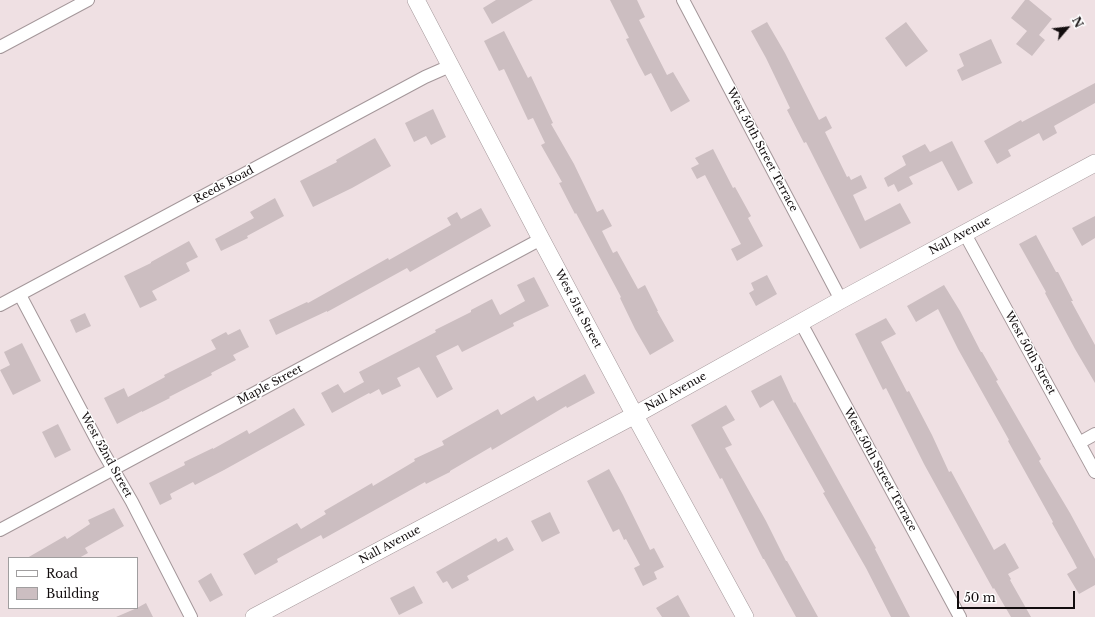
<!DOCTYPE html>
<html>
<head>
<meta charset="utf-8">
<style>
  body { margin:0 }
  #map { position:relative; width:1095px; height:617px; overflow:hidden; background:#efe0e3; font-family:"Libre Baskerville",serif }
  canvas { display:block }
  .legend { position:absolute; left:8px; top:557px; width:130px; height:52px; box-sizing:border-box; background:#fff; border:1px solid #a09e9f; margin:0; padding:5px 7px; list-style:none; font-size:12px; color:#120d0e }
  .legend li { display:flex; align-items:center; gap:8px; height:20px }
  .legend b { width:20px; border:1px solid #a09e9f }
  .north { position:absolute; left:1047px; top:8px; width:40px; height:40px; -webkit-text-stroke:3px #fff; paint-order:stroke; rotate:62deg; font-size:11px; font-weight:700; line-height:16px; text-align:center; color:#120d0e }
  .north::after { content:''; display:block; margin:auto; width:14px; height:18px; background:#120d0e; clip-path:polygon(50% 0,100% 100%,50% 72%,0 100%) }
  .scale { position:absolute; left:957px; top:591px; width:118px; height:18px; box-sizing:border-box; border:2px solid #120d0e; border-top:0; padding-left:5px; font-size:12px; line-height:14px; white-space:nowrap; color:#120d0e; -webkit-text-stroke:3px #fff; paint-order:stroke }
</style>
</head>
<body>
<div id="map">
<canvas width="1095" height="617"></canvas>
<ul class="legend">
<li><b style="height:5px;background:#fff"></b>Road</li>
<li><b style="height:11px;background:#ccbec1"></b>Building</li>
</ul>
<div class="north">N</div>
<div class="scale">50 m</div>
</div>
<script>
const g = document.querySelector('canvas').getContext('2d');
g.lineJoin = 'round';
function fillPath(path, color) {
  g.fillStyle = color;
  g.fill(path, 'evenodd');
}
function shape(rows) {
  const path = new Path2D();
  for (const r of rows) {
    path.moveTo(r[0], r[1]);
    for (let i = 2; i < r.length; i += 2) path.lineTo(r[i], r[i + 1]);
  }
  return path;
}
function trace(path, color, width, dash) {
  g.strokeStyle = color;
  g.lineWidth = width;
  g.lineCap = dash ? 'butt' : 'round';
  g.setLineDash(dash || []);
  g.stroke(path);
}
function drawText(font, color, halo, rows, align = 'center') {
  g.font = font + ' "Libre Baskerville",serif';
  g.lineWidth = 3;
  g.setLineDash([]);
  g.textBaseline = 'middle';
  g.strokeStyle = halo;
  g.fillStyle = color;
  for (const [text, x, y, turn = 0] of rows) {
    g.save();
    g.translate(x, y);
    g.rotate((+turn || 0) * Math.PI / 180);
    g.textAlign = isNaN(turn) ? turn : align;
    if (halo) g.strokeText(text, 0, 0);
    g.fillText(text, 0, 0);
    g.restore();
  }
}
fillPath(shape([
  [496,0,533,0,492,24,483,8],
  [610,0,637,0,645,17,639,20,667,75,673,72,690,101,671,112,651,73,645,76,639,65,626,39,629,38],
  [1025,0,1029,0,1052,19,1039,35,1045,40,1032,56,1016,44,1027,31,1011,18],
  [767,22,785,53,819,120,826,116,832,128,825,132,847,177,849,176,851,180,861,175,867,188,853,195,865,221,900,203,911,223,860,249,806,142,804,143,787,110,790,108,766,58,751,31],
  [906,22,928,51,906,67,885,38],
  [504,31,528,78,531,76,553,123,551,124,574,164,597,212,603,209,612,226,602,231,613,253,617,251,638,289,645,285,658,311,657,311,674,341,650,355,635,329,620,298,621,297,576,213,575,214,559,183,562,182,541,145,545,143,533,118,528,120,504,69,499,71,484,41],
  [991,39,1002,63,962,81,957,70,964,66,959,54],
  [1095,83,1095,103,1054,126,1057,133,1043,141,1039,133,1008,150,1011,156,997,164,984,141,1021,120,1022,122],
  [433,109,446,137,431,145,426,136,414,142,405,123],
  [375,138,391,166,352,188,313,207,300,181,337,162,336,160],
  [952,141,973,183,958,191,942,161,909,177,913,184,898,192,894,184,888,187,884,178,906,165,902,156,925,144,930,152],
  [713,149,733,188,735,187,751,216,748,218,763,246,737,261,731,249,741,244,705,175,697,179,691,168,699,164,695,158],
  [275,198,284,216,247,236,248,238,221,251,215,239,254,218,250,212],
  [481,208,491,226,410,272,407,268,327,312,327,311,276,335,269,320,307,302,308,303,388,258,389,260,435,234,451,225,447,218,457,212,461,219],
  [1095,216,1095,238,1082,246,1072,228],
  [1036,235,1056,272,1058,272,1073,301,1071,301,1095,345,1095,383,1075,349,1045,293,1046,292,1019,244],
  [189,241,198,257,186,263,190,271,152,291,157,300,140,308,124,276,151,263,151,262],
  [767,275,777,294,756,306,749,293,754,290,751,283],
  [534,277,549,306,513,323,514,326,462,352,458,345,436,356,453,389,437,398,419,367,397,378,401,386,382,395,379,389,370,394,369,393,332,413,321,393,338,384,344,393,364,382,359,372,436,332,435,330,471,312,471,310,492,299,500,315,525,301,517,285],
  [944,285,960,311,981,352,982,352,998,380,996,381,1041,459,1039,461,1070,513,1095,559,1095,585,1079,594,1067,574,1077,568,1073,560,1052,523,1053,522,1008,441,1009,440,958,349,938,309,916,322,907,306],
  [85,313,91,326,76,333,70,320],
  [886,318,896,334,881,342,907,392,909,391,932,435,949,472,951,471,994,550,1005,543,1019,568,1008,574,1011,579,1010,580,1031,617,1011,617,994,588,993,589,924,464,886,388,883,390,855,334],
  [240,329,249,347,233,355,236,360,211,373,212,375,169,397,170,398,142,412,142,411,117,424,104,398,124,388,128,397,165,377,164,375,216,349,211,340,226,332,228,335],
  [22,343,41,381,13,395,0,370,10,365,4,352],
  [585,374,595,393,567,408,566,406,492,450,491,447,450,471,450,472,426,484,425,482,323,539,321,535,277,559,278,562,255,575,243,554,297,523,301,529,326,514,324,511,372,483,373,486,415,461,414,459,444,445,442,441,498,409,501,415,534,396,537,401],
  [781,375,794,403,795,402,876,548,875,549,910,617,891,617,866,568,823,493,825,492,773,400,760,408,751,391],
  [726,405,735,420,722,427,732,445,725,448,766,521,786,561,787,561,818,617,796,617,764,559,763,559,722,478,720,479,691,425],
  [294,408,305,425,224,470,195,485,193,482,170,494,172,499,160,505,149,483,185,465,184,462,213,448,213,449,247,430,249,434],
  [58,424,71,450,55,458,42,432],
  [609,469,623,495,650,550,654,548,664,567,654,572,657,579,643,586,634,568,640,565,626,539,624,540,619,529,613,532,587,481],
  [114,508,124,526,85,548,88,553,79,558,27,558,65,536,67,539,90,524,88,520],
  [550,512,560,533,542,542,531,521],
  [507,537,514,550,467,576,469,580,452,589,447,581,443,583,436,572,496,538,498,542],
  [211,573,223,595,210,602,198,581],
  [414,586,423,603,399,615,390,598],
  [678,595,690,617,662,617,656,608],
  [146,603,153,617,116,617,137,608]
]), '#ccbec1');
const street = shape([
  [683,0,841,300],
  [0,47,88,0],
  [965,234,1095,472],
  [20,295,102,450,132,502,191,617],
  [0,305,425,77,450,66],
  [801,323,960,617],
  [1079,443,1095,434],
  [0,530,541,239]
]);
const secondary = shape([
  [416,0,541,239,640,425,745,617],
  [254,617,635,415,841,300,1095,163]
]);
trace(street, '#a4979a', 14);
trace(secondary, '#a4979a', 18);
trace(street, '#fff', 12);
trace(secondary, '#fff', 17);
drawText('11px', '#120d0e', '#fff', [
  ["West 50th Street Terrace",762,150,62],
  ["Reeds Road",224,185,-28],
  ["Nall Avenue",960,236,-28],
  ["West 51st Street",578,309,62],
  ["West 50th Street",1030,353,61],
  ["Maple Street",270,385,-28],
  ["Nall Avenue",676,392,-29],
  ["West 52nd Street",106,455,61],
  ["West 50th Street Terrace",880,470,61],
  ["Nall Avenue",390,545,-28]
]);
</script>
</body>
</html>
